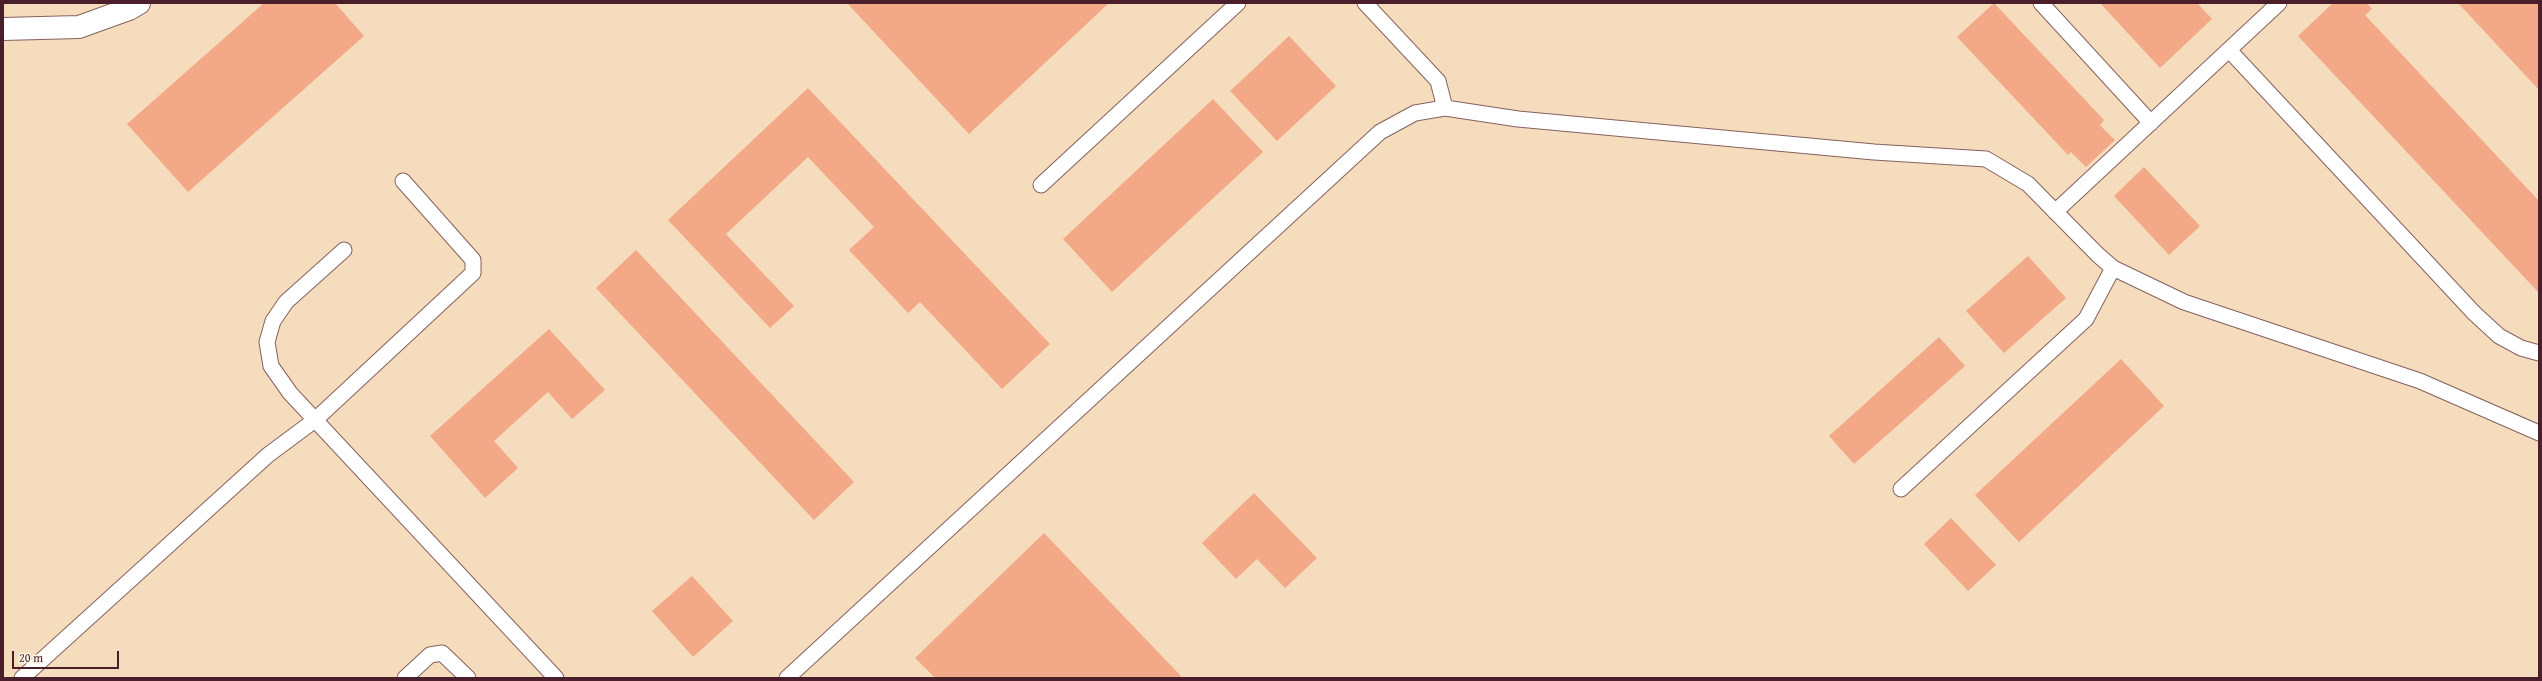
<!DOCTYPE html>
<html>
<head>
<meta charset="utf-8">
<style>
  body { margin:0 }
  #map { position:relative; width:2542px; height:681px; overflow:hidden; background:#f4dcbd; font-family:"Gentium Book Plus",serif }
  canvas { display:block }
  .frame { position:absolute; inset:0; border:4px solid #4a1f2b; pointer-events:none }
  .scale { position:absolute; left:12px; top:651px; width:107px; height:18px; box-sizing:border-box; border:2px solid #4a1f2b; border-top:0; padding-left:5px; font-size:12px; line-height:14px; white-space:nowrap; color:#4a1f2b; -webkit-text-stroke:3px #fcf5e5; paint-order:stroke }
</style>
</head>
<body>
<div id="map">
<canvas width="2542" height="681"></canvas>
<div class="frame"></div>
<div class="scale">20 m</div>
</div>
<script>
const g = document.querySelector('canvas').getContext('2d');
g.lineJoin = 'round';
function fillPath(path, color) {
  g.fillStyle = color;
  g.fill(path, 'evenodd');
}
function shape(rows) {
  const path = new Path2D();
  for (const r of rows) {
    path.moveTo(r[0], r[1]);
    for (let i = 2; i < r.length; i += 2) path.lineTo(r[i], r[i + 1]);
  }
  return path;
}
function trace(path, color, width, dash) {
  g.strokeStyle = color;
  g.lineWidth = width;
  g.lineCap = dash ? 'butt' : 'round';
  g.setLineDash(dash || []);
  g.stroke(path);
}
fillPath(shape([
  [264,3,335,3,364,36,188,192,127,124],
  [847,3,1109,3,969,134],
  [1994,3,2104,120,2100,125,2115,140,2086,167,2071,152,2068,155,1957,37],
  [2100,3,2197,3,2212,19,2160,68],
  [2333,3,2367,3,2372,9,2365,15,2539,201,2539,293,2298,36],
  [2458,3,2539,3,2539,90],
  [1289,36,1336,86,1277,141,1230,91],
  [808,88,1050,344,1002,389,920,302,908,313,849,250,874,227,808,157,726,234,794,306,770,328,668,220],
  [1213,99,1263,152,1112,292,1063,239],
  [2144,167,2200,226,2169,255,2114,196],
  [636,250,854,482,814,520,596,288],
  [2028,256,2066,298,2004,353,1966,311],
  [549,329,605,390,572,419,548,392,494,441,518,468,485,498,430,436],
  [1939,337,1965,366,1854,464,1829,436],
  [2121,359,2164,406,2019,542,1975,495],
  [1254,493,1317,558,1285,588,1257,559,1236,579,1202,543],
  [1951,518,1996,565,1968,591,1924,544],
  [1044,533,1181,676,1178,678,935,678,915,658],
  [692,576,733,621,693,657,652,611]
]), '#f3a987');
const service = shape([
  [1365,3,1438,81,1445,108],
  [2041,3,2151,123],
  [2229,50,2474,313,2499,336,2521,348,2539,353],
  [1041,185,1238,3],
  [2055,212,2279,3],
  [344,250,286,302,273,321,267,342,271,366,290,393,556,678],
  [1901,489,2086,319,2113,268],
  [22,678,268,455,315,420,473,273,473,260,403,181],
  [405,678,430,655,442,653,468,678],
  [787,678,1380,132,1415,113,1445,108,1518,119,1874,152,1986,159,2028,184,2098,255,2113,268,2184,302,2420,381,2539,433]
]);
const minor = shape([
  [3,29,79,27,129,9,139,3]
]);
trace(service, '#86615e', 17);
trace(minor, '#86615e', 24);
trace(service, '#fff', 15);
trace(minor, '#fff', 22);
</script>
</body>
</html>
